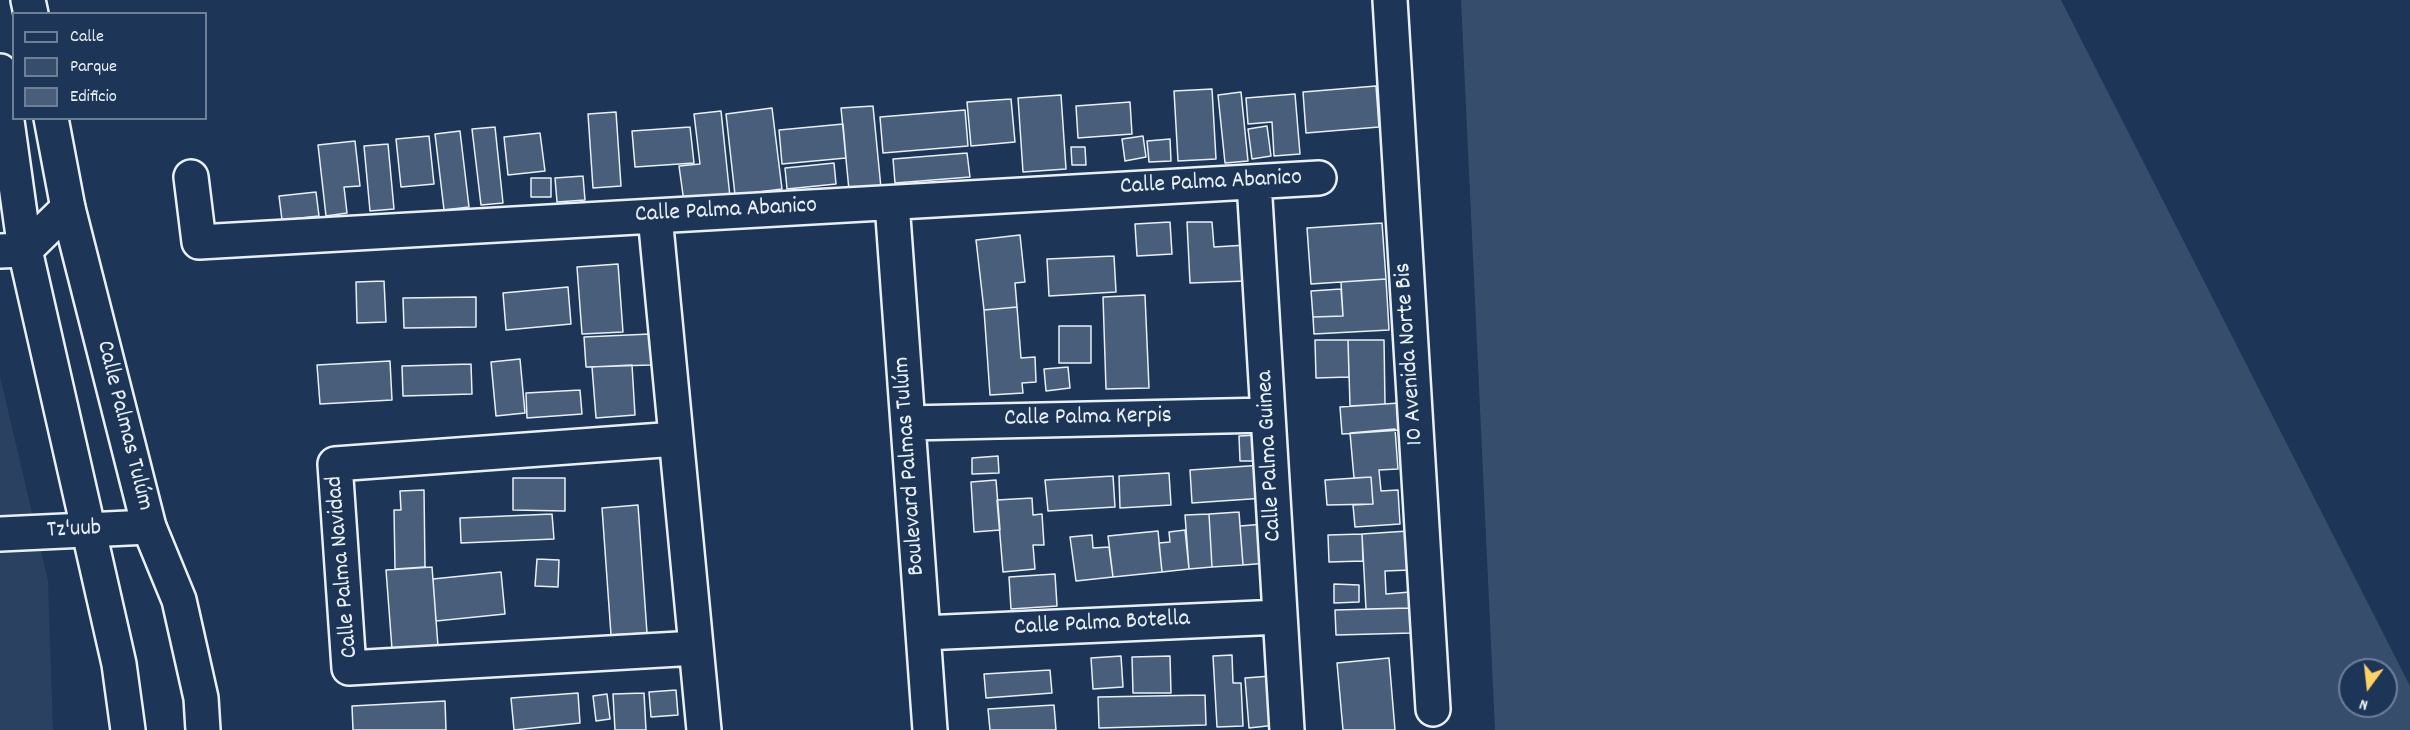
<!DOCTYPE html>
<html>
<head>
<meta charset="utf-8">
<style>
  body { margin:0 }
  #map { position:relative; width:2410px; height:730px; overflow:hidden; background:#1d3557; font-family:Dekko,sans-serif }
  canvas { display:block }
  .legend { position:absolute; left:12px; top:12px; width:195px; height:108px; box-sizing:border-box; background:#1d3557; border:2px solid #6e8097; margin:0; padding:8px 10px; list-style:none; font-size:18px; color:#e8f1f8 }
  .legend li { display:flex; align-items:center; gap:12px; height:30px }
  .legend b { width:30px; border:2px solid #6e8097 }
  .north { position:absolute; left:2338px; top:658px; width:60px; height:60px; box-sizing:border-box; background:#1d3557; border:2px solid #6e8097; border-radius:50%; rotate:195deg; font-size:16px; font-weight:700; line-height:24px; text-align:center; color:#e8f1f8 }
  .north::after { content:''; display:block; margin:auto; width:21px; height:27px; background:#ffd166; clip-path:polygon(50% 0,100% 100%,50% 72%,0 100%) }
</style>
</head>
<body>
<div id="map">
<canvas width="2410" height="730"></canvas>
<ul class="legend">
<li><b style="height:8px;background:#1d3557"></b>Calle</li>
<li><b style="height:16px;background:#374d6c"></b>Parque</li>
<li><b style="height:16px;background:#495e7a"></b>Edificio</li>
</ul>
<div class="north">N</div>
</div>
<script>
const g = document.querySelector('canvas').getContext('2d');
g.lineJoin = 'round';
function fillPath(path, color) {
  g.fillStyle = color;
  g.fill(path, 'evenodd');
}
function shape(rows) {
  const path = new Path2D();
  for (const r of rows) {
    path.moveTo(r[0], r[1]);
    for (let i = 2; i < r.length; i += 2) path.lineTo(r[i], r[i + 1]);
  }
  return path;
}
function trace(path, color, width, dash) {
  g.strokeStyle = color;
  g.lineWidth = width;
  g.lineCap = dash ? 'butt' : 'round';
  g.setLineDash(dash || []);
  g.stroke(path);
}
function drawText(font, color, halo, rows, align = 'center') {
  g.font = font + ' Dekko,sans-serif';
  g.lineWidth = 5;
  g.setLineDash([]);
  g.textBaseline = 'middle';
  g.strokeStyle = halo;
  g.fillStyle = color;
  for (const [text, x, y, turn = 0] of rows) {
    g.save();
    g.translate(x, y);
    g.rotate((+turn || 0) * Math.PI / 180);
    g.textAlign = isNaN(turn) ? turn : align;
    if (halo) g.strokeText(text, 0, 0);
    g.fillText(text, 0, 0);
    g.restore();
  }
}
fillPath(shape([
  [0,376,48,581,53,730,0,730]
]), '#2a4162');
fillPath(shape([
  [1461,0,2061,0,2410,686,2410,730,1495,730],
  [2350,670,2386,670,2386,706,2350,706]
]), '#374d6c');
const building = shape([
  [1376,86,1379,127,1306,133,1303,92,1376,86],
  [1212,89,1216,159,1178,161,1174,91,1212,89],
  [1241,92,1248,161,1225,163,1218,95,1241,92],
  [1295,94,1300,154,1274,156,1272,122,1248,124,1246,98,1295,94],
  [1061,95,1066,169,1023,172,1018,98,1061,95],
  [1011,99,1015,142,971,146,967,102,1011,99],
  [1130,102,1132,134,1078,138,1076,106,1130,102],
  [873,106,881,188,849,190,841,108,873,106],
  [772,108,782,189,735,195,726,114,772,108],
  [965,110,968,146,883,153,880,117,965,110],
  [721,111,730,197,684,202,679,166,700,164,694,114,721,111],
  [616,112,621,186,593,188,588,114,616,112],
  [843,124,846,158,782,164,779,130,843,124],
  [1267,126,1271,156,1252,159,1248,129,1267,126],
  [495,127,503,203,481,205,472,129,495,127],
  [690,127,694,163,635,167,632,131,690,127],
  [460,131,469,207,444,210,435,134,460,131],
  [540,133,545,171,508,175,504,137,540,133],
  [429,136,434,184,401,187,396,139,429,136],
  [1143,136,1146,157,1125,161,1122,139,1143,136],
  [1170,139,1171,161,1149,162,1147,141,1170,139],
  [355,141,360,186,344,187,347,213,326,216,318,145,355,141],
  [388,144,394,209,370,211,364,146,388,144],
  [1071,147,1085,147,1086,165,1072,165,1071,147],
  [967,153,970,177,895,183,893,159,967,153],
  [834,163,836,184,787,189,785,168,834,163],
  [583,176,585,200,557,202,555,178,583,176],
  [531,178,551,178,551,197,531,197,531,178],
  [316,192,319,216,282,220,279,196,316,192],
  [1170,222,1172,254,1137,256,1135,224,1170,222],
  [1187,222,1212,222,1214,247,1246,245,1247,281,1190,283,1187,222],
  [1382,223,1386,279,1311,284,1307,228,1382,223],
  [1020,235,1025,282,1015,283,1017,307,984,310,976,240,1020,235],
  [1114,256,1116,292,1049,296,1047,259,1114,256],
  [618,264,623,332,582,334,577,267,618,264],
  [1386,279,1389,330,1314,334,1313,317,1343,316,1341,282,1386,279],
  [384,281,386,322,357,323,356,282,384,281],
  [568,287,571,324,506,330,503,293,568,287],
  [1341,289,1343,316,1313,317,1311,291,1341,289],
  [1145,295,1149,388,1106,389,1103,297,1145,295],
  [476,297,476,327,404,328,403,298,476,297],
  [1017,307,1021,358,1035,357,1036,382,1022,383,1023,393,990,395,984,310,1017,307],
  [1059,326,1091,326,1091,363,1059,363,1059,326],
  [650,334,651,365,586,367,584,337,650,334],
  [1315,340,1348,340,1349,377,1316,378,1315,340],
  [1348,340,1384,340,1385,404,1350,406,1348,340],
  [520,359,525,413,496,416,491,362,520,359],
  [390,361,392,400,320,404,317,365,390,361],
  [471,364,472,394,403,396,402,366,471,364],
  [632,365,635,415,596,418,592,367,632,365],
  [1068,367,1070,388,1046,391,1044,369,1068,367],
  [580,390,582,414,527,418,526,393,580,390],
  [1399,403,1401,430,1342,434,1340,407,1399,403],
  [1395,429,1398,469,1379,470,1381,491,1398,490,1400,524,1355,527,1353,505,1373,504,1371,477,1354,478,1350,433,1395,429],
  [1258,435,1259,461,1240,461,1239,436,1258,435],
  [998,456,999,473,972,474,972,458,998,456],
  [1263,465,1265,498,1192,503,1190,470,1263,465],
  [1169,473,1171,505,1120,508,1119,476,1169,473],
  [1113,476,1115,507,1048,511,1045,480,1113,476],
  [1371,477,1373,504,1327,505,1325,480,1371,477],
  [513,478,565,478,565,511,513,510,513,478],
  [996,480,1000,530,974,532,971,482,996,480],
  [424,490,425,567,395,569,394,510,401,510,400,491,424,490],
  [1032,498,1033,515,1042,514,1044,545,1033,545,1035,569,1003,572,997,500,1032,498],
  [638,505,647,633,611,635,602,508,638,505],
  [1239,512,1243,565,1212,567,1209,514,1239,512],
  [552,514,554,539,461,543,460,518,552,514],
  [1209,514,1212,567,1189,569,1185,515,1209,514],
  [1265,524,1268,563,1243,565,1240,526,1265,524],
  [1185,530,1189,569,1162,572,1159,543,1170,542,1169,532,1185,530],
  [1158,531,1162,572,1113,577,1108,536,1158,531],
  [1408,531,1410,570,1385,571,1386,594,1410,592,1411,608,1366,609,1362,534,1408,531],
  [1362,534,1363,561,1329,562,1328,535,1362,534],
  [1092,535,1093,548,1109,547,1113,577,1076,581,1070,537,1092,535],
  [537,559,559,560,558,587,535,586,537,559],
  [432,567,438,646,392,649,386,570,432,567],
  [501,572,505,614,436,621,433,579,501,572],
  [1055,574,1057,606,1011,609,1009,577,1055,574],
  [1334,584,1359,585,1359,602,1334,603,1334,584],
  [1411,608,1412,633,1336,635,1335,610,1411,608],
  [1232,655,1233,683,1241,683,1243,726,1217,727,1213,656,1232,655],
  [1121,656,1123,687,1093,689,1091,658,1121,656],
  [1170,656,1171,693,1133,693,1132,657,1170,656],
  [1389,658,1395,730,1343,730,1337,663,1389,658],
  [1050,670,1052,693,986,698,984,674,1050,670],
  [1271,676,1276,725,1249,728,1245,678,1271,676],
  [676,690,678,715,651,717,649,692,676,690],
  [578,693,580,723,514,730,511,698,578,693],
  [644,693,646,730,615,730,613,694,644,693],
  [607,694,610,719,596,721,593,696,607,694],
  [1205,695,1206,725,1099,728,1098,697,1205,695],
  [445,701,446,730,353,730,352,706,445,701],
  [1054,705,1056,730,990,730,988,709,1054,705]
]);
fillPath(building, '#495e7a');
trace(building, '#e8f1f8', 1.5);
const minor = shape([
  [1390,0,1433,709],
  [191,177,199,242,1319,178],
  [1254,182,1287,730],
  [892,203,930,730],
  [655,216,704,730],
  [0,251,25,250,68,208],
  [908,423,1268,415],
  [676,439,335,464,349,668,696,648],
  [0,534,149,527],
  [923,633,1280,617]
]);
const major = shape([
  [28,0,31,14],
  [0,71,25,250,119,664,128,730],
  [51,118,68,208,149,527,179,600,201,698,203,730]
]);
trace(minor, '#e8f1f8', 38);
trace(major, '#e8f1f8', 38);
trace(minor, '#1d3557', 33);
trace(major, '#1d3557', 33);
drawText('24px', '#e8f1f8', '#1d3557', [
  ["Calle Palma Abanico",1211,184,-3],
  ["Calle Palma Abanico",726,212,-3],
  ["10 Avenida Norte Bis",1411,354,-94],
  ["Calle Palma Kerpis",1088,419,-1],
  ["Calle Palmas Tulúm",123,426,76],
  ["Calle Palma Guinea",1271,456,-93],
  ["Boulevard Palmas Tulúm",911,466,-94],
  ["Tz'uub",74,531,-3],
  ["Calle Palma Navidad",344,567,-95],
  ["Calle Palma Botella",1102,625,-3]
]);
</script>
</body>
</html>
